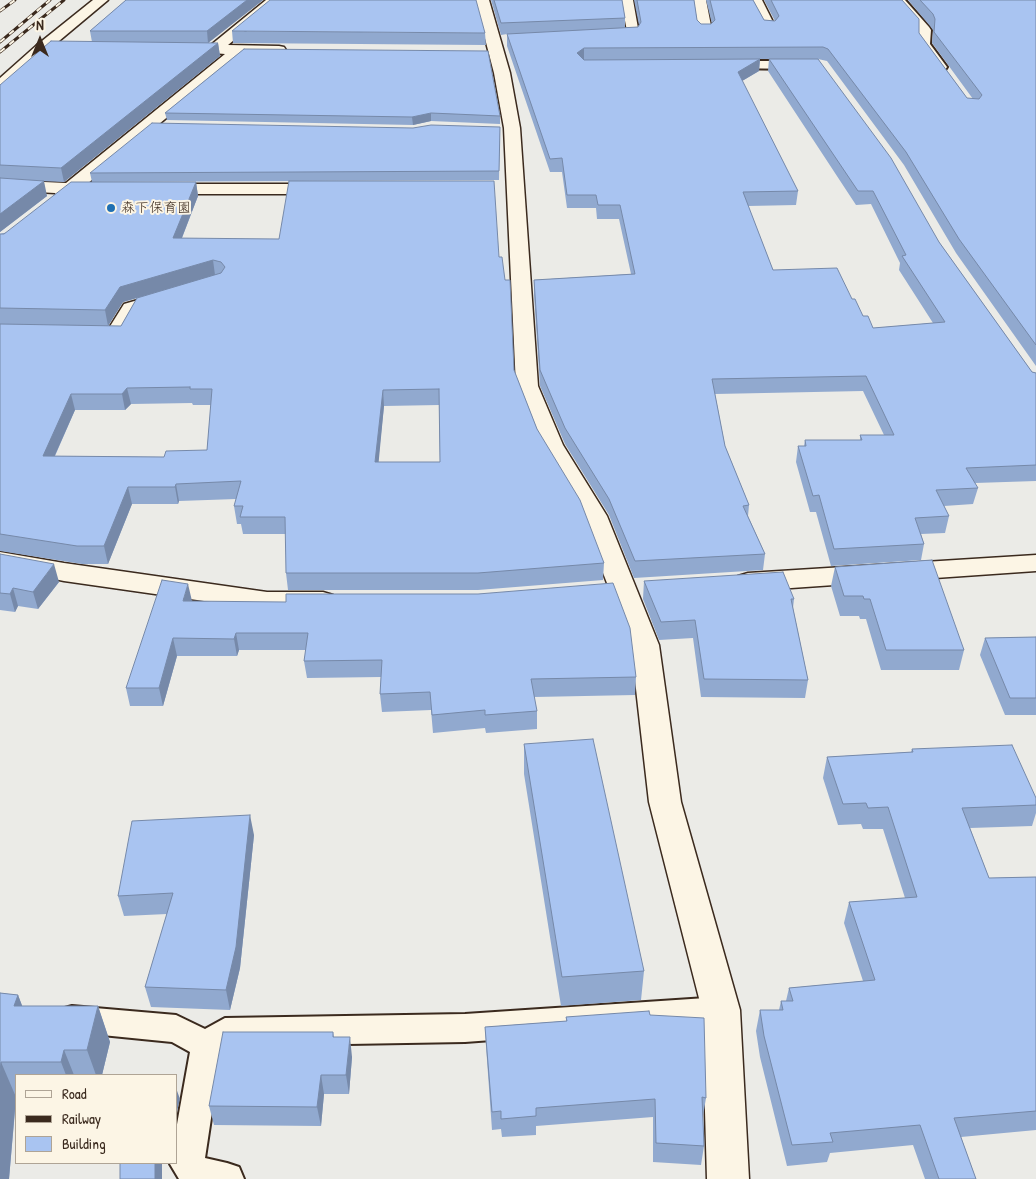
<!DOCTYPE html>
<html>
<head>
<meta charset="utf-8">
<style>
  body { margin:0 }
  #map { position:relative; width:1036px; height:1179px; overflow:hidden; background:#ebebe7; font-family:"Patrick Hand",sans-serif }
  canvas { display:block }
  .legend { position:absolute; left:15px; top:1074px; width:162px; height:90px; box-sizing:border-box; background:#fcf5e5; border:1px solid #afa495; margin:0; padding:6px 9px; list-style:none; font-size:15px; color:#3b2a1e }
  .legend li { display:flex; align-items:center; gap:10px; height:25px }
  .legend b { width:25px; border:1px solid #afa495 }
  .north { position:absolute; left:15px; top:15px; width:50px; height:50px; -webkit-text-stroke:4px #fcf5e5; paint-order:stroke; rotate:0deg; font-size:14px; font-weight:700; line-height:20px; text-align:center; color:#3b2a1e }
  .north::after { content:''; display:block; margin:auto; width:18px; height:22px; background:#3b2a1e; clip-path:polygon(50% 0,100% 100%,50% 72%,0 100%) }
</style>
</head>
<body>
<div id="map">
<canvas width="1036" height="1179"></canvas>
<ul class="legend">
<li><b style="height:6px;background:#fcf5e5"></b>Road</li>
<li><b style="height:6px;background:#3b2a1e"></b>Railway</li>
<li><b style="height:14px;background:#a9c4f1"></b>Building</li>
</ul>
<div class="north">N</div>
</div>
<script>
const g = document.querySelector('canvas').getContext('2d');
g.lineJoin = 'round';
function shape(rows) {
  const path = new Path2D();
  for (const r of rows) {
    path.moveTo(r[0], r[1]);
    for (let i = 2; i < r.length; i += 2) path.lineTo(r[i], r[i + 1]);
  }
  return path;
}
function trace(path, color, width, dash) {
  g.strokeStyle = color;
  g.lineWidth = width;
  g.lineCap = dash ? 'butt' : 'round';
  g.setLineDash(dash || []);
  g.stroke(path);
}
function fillPath(path, color) {
  g.fillStyle = color;
  g.fill(path, 'evenodd');
}
function drawText(font, color, halo, rows, align = 'center') {
  g.font = font + ' "Patrick Hand","Klee One",sans-serif';
  g.lineWidth = 4;
  g.setLineDash([]);
  g.textBaseline = 'middle';
  g.strokeStyle = halo;
  g.fillStyle = color;
  for (const [text, x, y, turn = 0] of rows) {
    g.save();
    g.translate(x, y);
    g.rotate((+turn || 0) * Math.PI / 180);
    g.textAlign = isNaN(turn) ? turn : align;
    if (halo) g.strokeText(text, 0, 0);
    g.fillText(text, 0, 0);
    g.restore();
  }
}
const lane = shape([
  [621,0,633,0,639,34,633,38,604,38,602,35,604,32,627,31,621,0],
  [893,0,905,0,929,27,931,30,930,44,947,67,945,70,937,70,918,44,919,30,893,0],
  [730,61,798,61,804,65,798,69,726,68,724,65,726,62,730,61],
  [721,997,732,1001,736,1010,732,1019,721,1023,465,1042,231,1046,221,1052,205,1158,227,1163,239,1167,244,1179,179,1179,170,1164,176,1163,176,1130,190,1052,172,1042,72,1032,61,1029,57,1019,61,1009,72,1006,176,1015,205,1029,225,1018,465,1014,721,997]
]);
const street = shape([
  [266,0,282,0,228,45,279,46,284,47,286,50,284,53,243,54,87,184,104,186,107,190,104,194,98,195,75,194,64,199,58,198,55,193,0,190,0,180,66,183,225,54,213,53,208,52,206,49,266,0],
  [475,0,489,0,510,73,520,128,538,386,563,445,607,516,659,645,681,802,740,1010,749,1179,707,1179,702,1010,649,802,631,645,581,516,539,445,516,386,504,128,494,73,475,0],
  [692,0,706,0,712,31,710,34,700,34,698,31,692,0],
  [748,0,762,0,776,28,774,31,764,31,748,0],
  [42,44,74,44,79,45,81,48,79,51,74,52,46,52,6,89,0,91,0,78,37,45,42,44],
  [159,184,326,184,332,185,335,189,332,193,326,194,159,194,153,193,150,189,153,185,159,184],
  [169,291,176,293,179,297,176,301,139,312,124,340,116,341,89,340,81,339,78,334,81,329,89,328,109,328,124,304,169,291],
  [0,552,64,563,267,592,323,592,333,595,337,601,333,607,323,610,267,610,64,581,0,568,0,552],
  [1036,555,1036,571,748,591,738,588,734,582,738,576,748,573,1036,555]
]);
const secondary = shape([
  [93,0,108,0,47,51,37,51,35,48,37,45,93,0]
]);
trace(lane, '#3b2a1e', 4);
trace(street, '#3b2a1e', 3);
trace(secondary, '#3b2a1e', 3);
fillPath(lane, '#fcf5e5');
fillPath(street, '#fcf5e5');
fillPath(secondary, '#fcf5e5');
const rail = shape([
  [0,11,15,0],
  [0,42,50,0],
  [0,52,64,0]
]);
trace(rail, '#3b2a1e', 3);
trace(rail, '#fcf5e5', 2, [6]);
fillPath(shape([
  [126,0,263,0,208,43,218,43,220,56,64,182,39,181,47,196,0,232,0,85,92,42,90,31],
  [491,0,622,0,625,18,625,28,638,27,639,25,634,0,694,0,697,20,701,24,712,24,706,0,753,0,764,20,775,21,764,0,902,0,919,33,967,98,973,99,932,43,933,30,930,26,908,0,1036,0,1036,366,956,253,904,165,827,61,818,59,939,242,1032,372,1036,373,1036,481,975,483,978,488,973,504,944,506,949,516,945,533,921,534,924,544,921,560,831,566,816,512,810,512,796,462,798,446,804,446,805,440,860,440,860,435,884,435,863,391,715,394,725,446,749,505,748,516,765,554,763,570,634,578,609,515,565,444,540,386,534,295,534,280,631,274,619,219,597,219,596,208,567,208,562,172,550,172,507,46,507,34,501,35],
  [760,59,769,59,768,71,856,205,871,204,900,263,899,270,933,323,873,328,863,316,852,299,773,270,748,206,796,205,798,191,742,81,759,71],
  [232,31,485,33,486,45,233,43],
  [244,49,500,116,500,124,431,121,413,125,167,120,165,113],
  [500,127,499,180,92,182,90,173,413,128],
  [196,182,198,196,182,238,499,257,514,370,537,429,604,563,603,580,478,590,288,590,286,573,286,534,243,534,241,524,237,524,234,506,236,499,179,501,178,504,132,504,108,564,82,564,0,551,0,234],
  [137,298,121,326,108,326,123,302],
  [192,403,193,405,211,405,207,450,164,457,55,456,75,410,125,410,131,404],
  [439,405,440,462,378,462,384,406],
  [0,554,59,582,38,609,18,606,15,612,0,610],
  [835,567,964,650,959,670,881,670,866,619,860,619,859,616,840,616,831,586],
  [644,581,794,599,793,608,808,680,805,698,701,697,693,638,659,640,643,599],
  [192,601,636,677,635,695,534,697,537,711,537,729,486,733,485,728,433,733,431,710,382,712,380,694,381,677,307,678,304,661,306,650,239,650,237,656,177,656,163,706,130,706,126,688],
  [1036,637,1036,715,1005,715,980,655,985,638],
  [524,744,644,971,641,1000,561,1006,524,774],
  [912,749,1036,798,1036,813,1032,826,970,828,989,878,1036,877,1036,1130,961,1137,976,1179,925,1179,913,1145,830,1153,827,1162,787,1166,760,1057,756,1031,760,1010,779,1010,781,1001,786,1001,789,988,863,981,844,923,849,902,905,898,883,829,863,829,861,824,838,825,823,778,827,757,911,752],
  [254,835,240,968,230,1010,151,1007,145,987,167,914,124,916,118,896],
  [0,993,18,995,22,1006,98,1006,110,1042,102,1075,16,1075,16,1100,9,1179,0,1179],
  [650,1015,706,1098,703,1116,704,1146,701,1165,653,1162,653,1117,536,1126,536,1135,502,1137,501,1129,492,1130,486,1046,485,1027,566,1021,566,1017],
  [333,1032,334,1037,352,1057,349,1094,324,1094,321,1126,214,1125,209,1106]
]), '#91a9cf');
fillPath(shape([
  [247,0,263,0,208,43,207,31],
  [218,43,220,56,64,182,61,168],
  [584,48,584,60,577,53],
  [760,59,759,71,737,84,738,72],
  [431,113,431,121,413,125,412,117],
  [44,181,47,196,0,232,0,214],
  [196,182,198,196,176,253,173,238],
  [213,260,215,275,123,302,108,326,105,310,120,287],
  [127,388,131,404,125,410,122,394],
  [383,390,384,406,377,479,375,462],
  [71,394,75,410,47,473,43,456],
  [176,484,179,501,178,504,175,487],
  [128,487,132,504,108,564,104,546],
  [54,564,59,582,38,609,33,592],
  [188,584,192,601,183,601],
  [13,588,18,606,15,612,10,594],
  [236,633,239,650,237,656,234,639],
  [173,638,177,656,163,706,159,688],
  [250,815,254,835,240,968,230,1010,226,990],
  [18,995,32,1031,14,1006],
  [98,1006,110,1042,102,1075,96,1075,87,1050],
  [350,1037,352,1057,349,1094,346,1075],
  [64,1050,74,1075,66,1075,61,1062],
  [1,1062,16,1097,9,1179,0,1179,0,1072],
  [321,1075,324,1094,321,1126,317,1107],
  [176,1088,180,1099,176,1116],
  [155,1163,162,1163,162,1179,155,1179]
]), '#7689a9');
const building = shape([
  [126,0,247,0,207,31,90,31,126,0],
  [270,0,476,0,485,33,232,31,270,0],
  [494,0,622,0,625,18,501,23,494,0],
  [637,0,694,0,697,20,701,24,711,24,715,20,710,0,753,0,764,20,775,21,779,16,771,0,902,0,919,19,919,33,967,98,979,99,982,95,934,32,935,19,933,14,920,0,1036,0,1036,345,959,239,906,152,828,49,823,47,584,48,577,53,584,60,760,59,738,72,798,191,743,192,773,270,837,268,852,299,855,299,863,316,868,316,873,328,945,322,902,256,906,255,873,191,858,191,769,59,818,59,891,158,939,242,1032,372,1036,373,1036,465,966,468,978,488,936,490,949,516,915,518,924,544,834,549,819,495,813,496,798,446,806,446,805,440,862,440,860,435,894,435,866,376,712,379,725,446,749,505,743,506,765,554,635,561,609,499,565,428,540,370,534,280,635,274,620,205,598,205,596,195,567,195,562,158,550,159,507,34,638,27,641,22,637,0],
  [51,41,218,43,61,168,0,165,0,85,51,41],
  [244,49,488,51,500,116,431,113,412,117,165,113,244,49],
  [152,123,413,128,431,125,500,127,499,171,90,173,152,123],
  [0,178,44,181,0,214,0,178],
  [289,181,494,181,499,257,502,257,505,280,510,280,514,370,537,429,580,500,604,563,478,573,286,573,285,517,240,517,243,506,234,506,241,481,176,484,175,487,128,487,104,546,77,546,0,534,0,324,121,326,137,298,221,273,225,267,221,262,213,260,120,287,105,310,0,308,0,234,4,234,71,182,196,182,173,238,279,239,289,181],
  [190,387,190,389,212,389,207,450,166,451,164,457,43,456,71,394,122,394,127,388,190,387],
  [439,389,440,462,375,462,383,390,439,389],
  [0,554,54,564,33,592,13,588,10,594,0,593,0,554],
  [932,560,964,650,886,650,870,599,864,599,863,596,844,596,835,567,932,560],
  [783,572,794,599,791,599,808,680,704,679,695,620,661,622,644,581,783,572],
  [162,580,188,584,183,601,286,602,286,594,478,594,613,583,630,628,636,677,531,679,537,711,485,715,485,710,432,715,430,692,380,694,382,660,304,661,308,633,236,633,234,639,173,638,159,688,126,688,162,580],
  [1036,637,1036,698,1010,698,985,638,1036,637],
  [593,739,644,971,562,977,524,744,593,739],
  [1012,745,1036,798,1036,805,962,808,989,878,1036,877,1036,1111,954,1118,976,1179,939,1179,920,1125,830,1133,833,1142,792,1145,764,1036,760,1010,783,1010,781,1001,793,1001,789,988,875,980,849,902,917,897,888,807,868,808,866,803,843,804,827,757,913,752,912,749,1012,745],
  [250,815,236,947,226,990,145,987,173,893,118,896,132,821,250,815],
  [0,993,18,995,14,1006,98,1006,87,1050,64,1050,61,1062,1,1062,0,1072,0,993],
  [649,1011,650,1015,704,1018,706,1098,702,1097,704,1146,656,1143,655,1099,536,1108,536,1116,501,1119,501,1111,492,1112,485,1027,567,1021,566,1017,649,1011],
  [223,1032,333,1032,333,1037,350,1037,346,1075,321,1075,317,1107,209,1106,223,1032],
  [120,1163,155,1163,155,1179,120,1179,120,1163]
]);
fillPath(building, '#a9c4f1');
trace(building, '#7689a9', 1);
for (const [x, y, r, color] of [
  [111,208,5,"#1f6fb2"]
]) {
  const dot = new Path2D();
  dot.arc(x, y, r, 0, 2 * Math.PI);
  g.fillStyle = color;
  g.fill(dot);
  trace(dot, '#fcf5e5', 2);
}
drawText('14px', '#3b2a1e', '#fcf5e5', [
  ["森下保育園",121,208]
], 'left');
</script>
</body>
</html>
